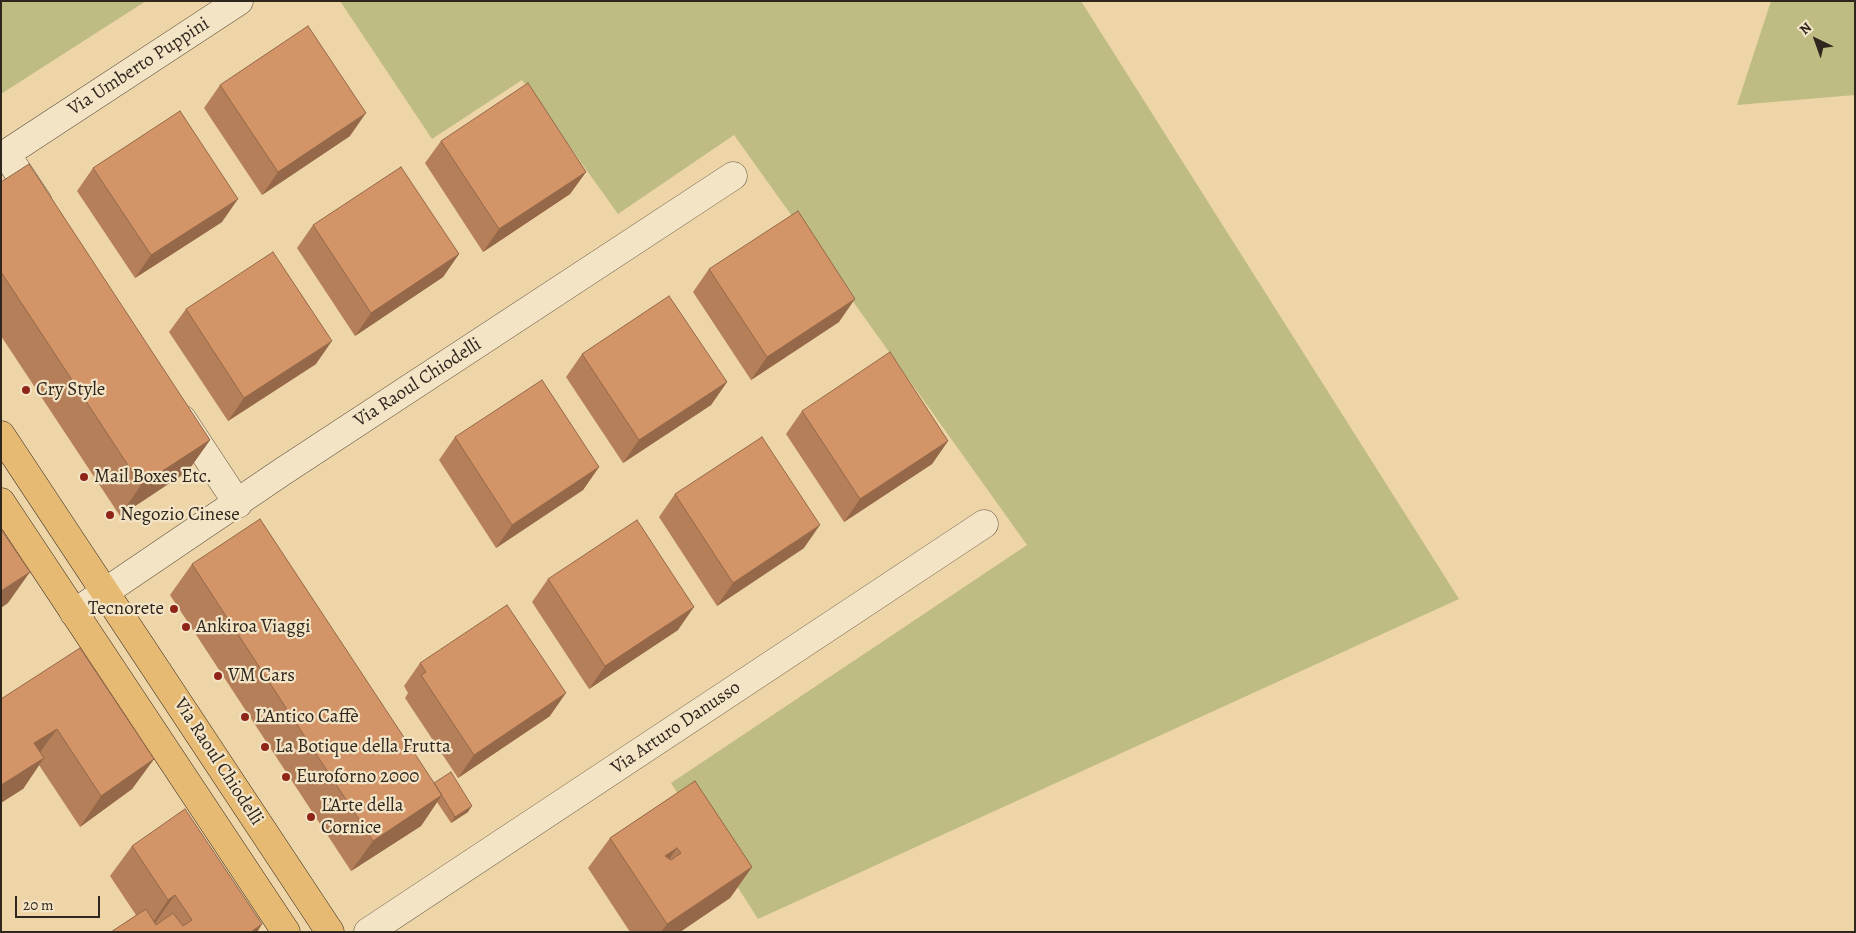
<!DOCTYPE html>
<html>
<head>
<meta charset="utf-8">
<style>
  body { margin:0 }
  #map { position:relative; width:1856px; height:933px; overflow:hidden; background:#eed5a7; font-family:Alegreya,serif }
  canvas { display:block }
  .frame { position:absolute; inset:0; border:2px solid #2f261e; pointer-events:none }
  .north { position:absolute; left:1791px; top:15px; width:50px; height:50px; -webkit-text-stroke:4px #f4e4c6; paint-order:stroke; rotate:318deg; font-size:14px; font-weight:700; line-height:20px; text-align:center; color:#2f261e }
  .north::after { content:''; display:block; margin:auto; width:18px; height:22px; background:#2f261e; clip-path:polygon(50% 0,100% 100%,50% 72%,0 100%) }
  .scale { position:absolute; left:15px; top:896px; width:85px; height:22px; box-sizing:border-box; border:2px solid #2f261e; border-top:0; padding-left:6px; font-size:15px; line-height:18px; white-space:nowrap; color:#2f261e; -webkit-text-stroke:4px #f4e4c6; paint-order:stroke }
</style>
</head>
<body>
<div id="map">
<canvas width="1856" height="933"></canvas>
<div class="frame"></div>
<div class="north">N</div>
<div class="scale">20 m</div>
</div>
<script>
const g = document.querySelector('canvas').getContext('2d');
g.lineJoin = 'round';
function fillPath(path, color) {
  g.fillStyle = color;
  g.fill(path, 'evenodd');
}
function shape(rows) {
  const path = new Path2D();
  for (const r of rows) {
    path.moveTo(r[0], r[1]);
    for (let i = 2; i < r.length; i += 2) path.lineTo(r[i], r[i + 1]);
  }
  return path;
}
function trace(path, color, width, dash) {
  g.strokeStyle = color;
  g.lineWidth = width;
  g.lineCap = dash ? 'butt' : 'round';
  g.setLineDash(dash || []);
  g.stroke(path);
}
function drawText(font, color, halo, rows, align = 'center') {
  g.font = font + ' Alegreya,serif';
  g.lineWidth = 4.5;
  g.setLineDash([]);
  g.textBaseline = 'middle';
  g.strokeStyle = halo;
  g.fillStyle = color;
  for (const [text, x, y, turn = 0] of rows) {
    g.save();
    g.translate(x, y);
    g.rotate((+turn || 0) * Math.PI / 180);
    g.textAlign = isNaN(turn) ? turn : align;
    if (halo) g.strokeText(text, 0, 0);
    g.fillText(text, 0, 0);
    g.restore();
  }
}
fillPath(shape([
  [1,1,146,1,1,94],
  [340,1,1081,1,1459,599,758,919,671,783,1027,545,734,135,618,214,522,80,432,139],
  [1771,1,1855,1,1855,95,1737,105]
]), '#bfbc83');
const minor = shape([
  [6,154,38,202],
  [1,157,239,1],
  [182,419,238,504],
  [74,613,282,472,733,176],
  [368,932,984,524]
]);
const major = shape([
  [1,435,330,932],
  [1,502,286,932]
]);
trace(minor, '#5f5240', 29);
trace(major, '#2f261e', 29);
trace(minor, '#f4e4c6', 28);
trace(major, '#e7ba74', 28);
fillPath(shape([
  [220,85,350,136,262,195,204,108],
  [441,141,586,172,570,194,483,252,425,163],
  [93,168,222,222,135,278,77,191],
  [1,182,210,440,188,471,120,516,1,336],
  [313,225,459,254,443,277,355,336,297,248],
  [709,269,839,322,751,380,693,292],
  [186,309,316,364,228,421,169,332],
  [582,354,727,382,711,405,623,463,566,377],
  [802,411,948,441,932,464,844,522,786,434],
  [455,437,599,467,583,490,496,548,439,460],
  [675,494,804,548,717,606,659,517],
  [192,564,434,783,468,812,451,823,437,802,421,826,351,871,170,595],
  [548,579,678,630,589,689,532,602],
  [420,663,550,716,458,778,405,698,408,693,404,686],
  [1,699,154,759,132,789,80,827,39,765,23,789],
  [695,781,752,867,730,898,680,932,630,932,588,868,610,838],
  [132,846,262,924,257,932,111,932,136,915,110,876]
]), '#b57f59');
fillPath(shape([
  [366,113,350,136,262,195,278,172],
  [586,172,570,194,483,252,499,229],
  [238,199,222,222,135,278,151,255],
  [459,254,443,277,355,336,371,313],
  [855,299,839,322,751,380,767,357],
  [332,341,316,364,228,421,244,398],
  [727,382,711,405,623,463,639,440],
  [210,440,188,471,120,516,141,485],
  [948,441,932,464,844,522,860,499],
  [599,467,583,490,496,548,512,525],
  [820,525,804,548,717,606,733,583],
  [30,572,8,603,1,608,1,591],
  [694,607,678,630,589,689,605,666],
  [566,693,550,716,458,778,474,755],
  [57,729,35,759,34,743],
  [44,758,23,789,1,803,1,785],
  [154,759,132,789,80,827,101,796],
  [442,795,421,826,351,871,373,841],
  [472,806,468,812,451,823,455,817],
  [677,848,656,878,665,856],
  [752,867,730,898,680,932,661,932,667,924],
  [175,895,153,926,147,931,168,900],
  [262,924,257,932,251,932]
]), '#946848');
const building = shape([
  [308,26,366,113,278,172,220,85,308,26],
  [528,83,586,172,499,229,441,141,528,83],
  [180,111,238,199,151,255,93,168,180,111],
  [29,164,210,440,141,485,1,272,1,182,29,164],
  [401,167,459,254,371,313,313,225,401,167],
  [798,211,855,299,767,357,709,269,798,211],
  [273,252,332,341,244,398,186,309,273,252],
  [669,296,727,382,639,440,582,354,669,296],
  [890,352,948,441,860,499,802,411,890,352],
  [542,380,599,467,512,525,455,437,542,380],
  [762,437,820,525,733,583,675,494,762,437],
  [260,519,442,795,373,841,192,564,260,519],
  [637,520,694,607,605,666,548,579,637,520],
  [1,529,30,572,1,591,1,529],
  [507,605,566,693,474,755,421,675,426,672,420,663,507,605],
  [80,648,154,759,101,796,57,729,34,743,44,758,1,785,1,699,80,648],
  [451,772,472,806,455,817,434,783,451,772],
  [695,781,752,867,667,924,610,838,695,781],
  [677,848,681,853,671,860,665,856,677,848],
  [185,809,262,924,251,932,111,932,146,909,156,925,173,913,183,926,192,920,175,895,168,900,132,846,185,809]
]);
fillPath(building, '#d39467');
trace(building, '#946848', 1);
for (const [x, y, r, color] of [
  [26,390,5,"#8f2418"],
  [84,477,5,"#8f2418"],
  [110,515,5,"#8f2418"],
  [174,609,5,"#8f2418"],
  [186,627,5,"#8f2418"],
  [218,676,5,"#8f2418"],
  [245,717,5,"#8f2418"],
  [265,747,5,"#8f2418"],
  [286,777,5,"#8f2418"],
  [311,817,5,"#8f2418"]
]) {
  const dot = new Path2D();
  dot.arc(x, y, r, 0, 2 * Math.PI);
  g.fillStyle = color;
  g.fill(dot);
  trace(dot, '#f4e4c6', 2);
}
drawText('19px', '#2f261e', '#f4e4c6', [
  ["Via Umberto Puppini",139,67,-33],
  ["Via Raoul Chiodelli",418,383,-33],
  ["Via Arturo Danusso",676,728,-34],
  ["Via Raoul Chiodelli",218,762,57]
]);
drawText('19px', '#2f261e', '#f4e4c6', [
  ["Cry Style",36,390],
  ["Mail Boxes Etc.",94,477],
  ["Negozio Cinese",120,515],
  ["Tecnorete",164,609,"right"],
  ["Ankiroa Viaggi",196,627],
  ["VM Cars",228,676],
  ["L’Antico Caffè",255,717],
  ["La Botique della Frutta",275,747],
  ["Euroforno 2000",296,777],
  ["L’Arte della",321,806],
  ["Cornice",321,828]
], 'left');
</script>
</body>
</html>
